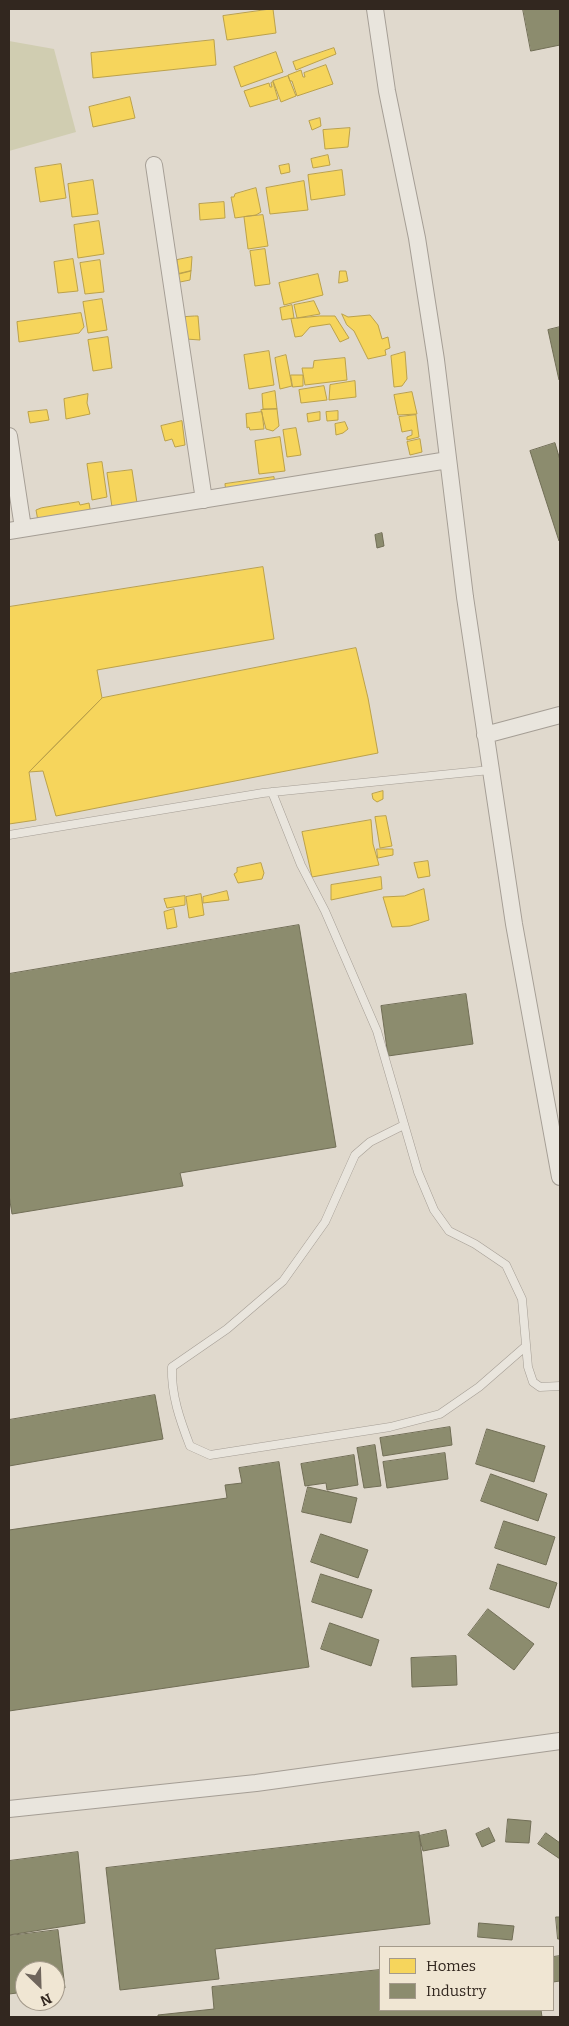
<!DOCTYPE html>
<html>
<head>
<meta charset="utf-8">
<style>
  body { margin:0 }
  #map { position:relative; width:569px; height:2026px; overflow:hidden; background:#e0d9cd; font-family:Bitter,serif }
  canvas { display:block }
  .frame { position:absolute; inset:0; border:10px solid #32271f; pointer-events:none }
  .legend { position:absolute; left:379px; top:1946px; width:175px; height:65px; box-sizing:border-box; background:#f0e6d3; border:1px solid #a49a8b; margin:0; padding:6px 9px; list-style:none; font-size:15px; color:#32271f }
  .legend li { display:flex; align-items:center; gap:10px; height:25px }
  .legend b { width:25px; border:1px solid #a49a8b }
  .north { position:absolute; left:15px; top:1961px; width:50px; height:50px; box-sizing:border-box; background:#f0e6d3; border:1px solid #a49a8b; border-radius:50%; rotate:156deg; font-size:14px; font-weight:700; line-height:20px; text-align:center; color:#32271f }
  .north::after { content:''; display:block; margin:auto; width:18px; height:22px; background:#6f655c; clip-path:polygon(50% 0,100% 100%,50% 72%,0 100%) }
</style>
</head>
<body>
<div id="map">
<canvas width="569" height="2026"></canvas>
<div class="frame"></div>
<ul class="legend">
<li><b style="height:14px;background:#f6d55c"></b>Homes</li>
<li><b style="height:14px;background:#8c8c6e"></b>Industry</li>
</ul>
<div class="north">N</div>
</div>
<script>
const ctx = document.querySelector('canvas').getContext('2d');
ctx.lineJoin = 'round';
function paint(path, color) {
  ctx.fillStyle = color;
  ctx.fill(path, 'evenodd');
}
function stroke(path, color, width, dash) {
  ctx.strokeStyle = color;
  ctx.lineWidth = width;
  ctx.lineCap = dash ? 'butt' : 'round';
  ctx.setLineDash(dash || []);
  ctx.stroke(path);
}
const green = new Path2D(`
  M9,41L54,49L76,132L9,151Z`);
const homes = new Path2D(`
  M273,9L276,33L227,40L223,16Z
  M214,40L216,65L93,78L91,53Z
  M334,48L336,54L296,70L293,62Z
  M276,52L283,72L241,87L234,67Z
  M326,65L333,84L297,96L292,81H290L288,75L301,70L303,77H305L304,73Z
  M288,76L296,96L281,102L273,81Z
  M273,82L278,99L250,107L244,91L269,83L270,87H272L271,83Z
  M130,97L135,118L93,127L89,107Z
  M320,118L321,126L312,130L309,121Z
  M350,128L348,147L325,149L323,130Z
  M328,155L330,165L313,168L311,159Z
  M61,164L66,198L40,202L35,168Z
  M289,164L290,172L281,174L279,166Z
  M342,170L345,195L311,200L308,175Z
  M93,180L98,214L72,217L68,184Z
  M304,181L308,210L270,214L266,188Z
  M256,188L261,212L256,215L235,218L231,197H234L235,194Z
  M224,202L225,218L200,220L199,204Z
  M263,215L268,246L248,249L244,217Z
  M99,221L104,254L78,258L74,225Z
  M265,249L270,284L255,286L250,251Z
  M192,257L191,271L179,274L177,260Z
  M73,259L78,291L58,293L54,262Z
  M100,260L104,292L85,294L80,263Z
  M191,271L190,280L175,283L178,274Z
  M340,271H346L348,281L339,283Z
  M318,274L323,295L284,305L279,283Z
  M102,299L107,330L88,333L83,302Z
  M314,301L320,314L297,318L294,305Z
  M292,305L294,318L282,320L280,308Z
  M81,313L84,327L79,333L19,342L17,322Z
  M342,314L348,317L370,315L378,325L382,339L388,337L390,348L385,350L386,355L368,359L354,331L347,325Z
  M195,316H198L200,340L186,339L185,317Z
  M320,316H335L349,338L340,342L330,324L310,327L302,336L295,337L291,319Z
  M108,337L112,368L93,371L88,340Z
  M269,351L274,385L249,389L244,355Z
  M405,352L407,379L402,386L394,387L391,356Z
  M286,355L292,386L280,389L275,358Z
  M345,358L347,380L305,385L302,368H313L314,361Z
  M291,375H303V386L293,387Z
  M355,381L356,397L329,400L330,385Z
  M324,386L327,400L301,403L299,390Z
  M275,391L277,409H263L262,394Z
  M412,392L417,414L398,415L394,395Z
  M88,394L87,403L90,414L66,419L64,399Z
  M277,409L279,426L273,431L266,429L261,410Z
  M47,410L49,420L30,423L28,412Z
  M338,411V420L327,421L326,412Z
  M262,412L264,429L250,430L249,427L247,428L246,414Z
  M320,412V420L308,422L307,414Z
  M416,415L419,437L407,440V437L412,435V430L402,432L399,417Z
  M182,421L185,445L175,447L172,439L165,441L161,426Z
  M345,422L348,429L343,433L336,435L335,424Z
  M296,428L301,455L287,457L283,430Z
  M280,437L285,471L259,474L255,441Z
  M420,439L422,452L410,455L407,442Z
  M102,462L107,497L92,500L87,464Z
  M132,470L137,503L112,507L107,473Z
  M274,477L275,487L226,493L225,484Z
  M79,502L80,505L89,503L91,514L38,521L36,510L41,508Z
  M263,567L274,639L97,670L102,698L29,772L36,820L9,824V607Z
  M356,648L368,698L378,753L56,816L43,771L29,772L102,698Z
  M383,791V799L377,802L373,799L372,794Z
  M386,816L392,846L380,848L375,817Z
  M371,820L373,844L379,865L312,877L302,832Z
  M377,849H393V855L378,858Z
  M428,861L430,876L418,878L414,863Z
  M261,863L264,873L262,879L238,883L234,874L237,872V868Z
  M381,877L382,889L331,900V885Z
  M424,889L429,920L410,926L392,927L383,897L404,896Z
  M227,891L229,900L203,903V897Z
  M201,894L204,915L189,918L186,897Z
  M185,896V905L167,908L164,899Z
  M174,909L177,927L167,929L164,912Z`);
const industry = new Path2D(`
  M523,9H560V45L531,51Z
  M560,327V380H559L548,330Z
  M555,443L560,460V540L559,541L530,451Z
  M382,533L384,546L377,548L375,535Z
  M299,925L336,1147L180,1173L183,1186L12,1214L9,1195V974Z
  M466,994L473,1044L388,1056L381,1006Z
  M155,1395L163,1439L9,1466V1420Z
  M450,1427L452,1445L383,1456L380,1438Z
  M487,1429L545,1446L534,1482L476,1464Z
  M375,1445L381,1486L364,1488L357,1448Z
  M445,1453L448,1479L387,1488L383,1462Z
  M354,1455L358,1485L327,1490L326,1483L305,1486L301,1464Z
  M279,1462L309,1667L9,1711V1530L227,1498L225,1485L242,1483L239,1468Z
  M491,1474L547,1494L538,1521L481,1501Z
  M308,1487L357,1498L351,1523L302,1512Z
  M504,1521L555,1537L546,1565L495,1548Z
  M321,1534L368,1550L358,1578L311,1562Z
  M498,1564L557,1583L549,1608L490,1589Z
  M321,1574L372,1590L362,1618L312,1602Z
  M488,1609L534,1644L514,1670L468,1635Z
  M330,1623L379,1640L371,1666L321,1649Z
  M456,1656L457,1685L412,1687L411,1658Z
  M508,1819L531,1821L529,1843L506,1842Z
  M489,1828L495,1841L482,1847L476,1834Z
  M446,1830L449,1846L423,1851L419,1836Z
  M419,1832L430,1924L215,1949L219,1979L120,1990L106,1868Z
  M546,1833L560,1843V1859L538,1844Z
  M78,1852L85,1923L9,1935V1861Z
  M556,1917H560V1939H558Z
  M479,1923L514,1926L512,1940L478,1937Z
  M58,1930L65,1988L55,1989V1971H25V1992L9,1994V1936Z
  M560,1956V1981L553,1982V1957Z
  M380,1970V2010H541L542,2017H158V2015L214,2009L212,1987Z`);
const service = new Path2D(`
  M272,792L301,865L325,911L377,1031L418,1172L434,1210L449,1231L475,1244L506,1265L522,1299L528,1367L533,1382L540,1387L560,1386
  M9,835L263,793L490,770
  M404,1125L370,1142L355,1155L325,1222L283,1281L227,1329L172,1367C171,1395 180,1420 190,1446L210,1455L390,1427L440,1414L479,1387L526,1346`);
const minor = new Path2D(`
  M375,9L387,91L417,238L436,360L465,597L514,924L560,1177
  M154,165L204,500
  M9,436L23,528
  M9,531L448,460
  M485,735L560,715
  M9,1809L256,1783L560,1741`);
paint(green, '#d0cdb1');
paint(homes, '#f6d55c');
stroke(homes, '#bba14a', 1);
paint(industry, '#8c8c6e');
stroke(industry, '#716e56', 1);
stroke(service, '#a59e95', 9);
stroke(minor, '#a59e95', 18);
stroke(service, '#e9e5dd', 8);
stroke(minor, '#e9e5dd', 16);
</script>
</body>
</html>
